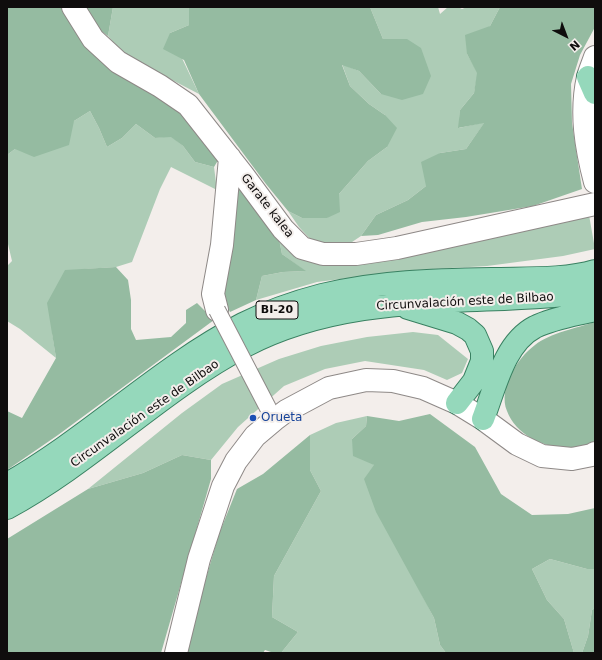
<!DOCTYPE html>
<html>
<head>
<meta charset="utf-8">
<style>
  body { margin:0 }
  #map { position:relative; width:602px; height:660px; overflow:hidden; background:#f3eeeb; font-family:"DejaVu Sans",sans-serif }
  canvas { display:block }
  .frame { position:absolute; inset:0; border:8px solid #0f0d0d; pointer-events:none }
  .north { position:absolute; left:546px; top:16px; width:40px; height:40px; -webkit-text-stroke:3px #f3eeeb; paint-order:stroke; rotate:138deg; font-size:11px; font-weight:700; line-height:16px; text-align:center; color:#0f0d0d }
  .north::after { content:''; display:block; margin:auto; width:14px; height:18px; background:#0f0d0d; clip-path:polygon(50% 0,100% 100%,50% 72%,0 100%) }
</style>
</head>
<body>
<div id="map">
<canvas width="602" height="660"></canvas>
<div class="frame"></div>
<div class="north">N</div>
</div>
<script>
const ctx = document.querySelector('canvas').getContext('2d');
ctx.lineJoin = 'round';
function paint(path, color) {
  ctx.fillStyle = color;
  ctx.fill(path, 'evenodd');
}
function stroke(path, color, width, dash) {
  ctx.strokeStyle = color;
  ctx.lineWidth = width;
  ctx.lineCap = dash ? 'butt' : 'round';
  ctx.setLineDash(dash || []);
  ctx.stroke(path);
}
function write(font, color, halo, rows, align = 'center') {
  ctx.font = font + ' "DejaVu Sans",sans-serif';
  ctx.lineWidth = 4;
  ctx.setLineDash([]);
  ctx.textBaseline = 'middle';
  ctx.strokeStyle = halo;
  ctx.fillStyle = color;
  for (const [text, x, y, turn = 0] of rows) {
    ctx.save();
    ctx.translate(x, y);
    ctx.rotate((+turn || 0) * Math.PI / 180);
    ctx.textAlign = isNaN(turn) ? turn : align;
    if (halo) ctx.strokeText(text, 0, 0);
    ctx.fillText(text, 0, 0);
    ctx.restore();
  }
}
const green = new Path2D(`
  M113,7H189V25L170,33L199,94L124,55L108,36Z
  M370,7H438L440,14L448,7H458L462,9L467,7H500L490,26L467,54L478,73L474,93L460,110L459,128L485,122L466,149L440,153L426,186L408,200L376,215L361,236L352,242L329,245L312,241L299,227L288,211L302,218H327L339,194L368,161L387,147L385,115L369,104L350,86L342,64L359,71L381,94L407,39H383Z
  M90,111L99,128L107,147L122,138L136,124L155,138L171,136L183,146L195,162L214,167L217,190L171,167L160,189L132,262L116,267L85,269L52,332L56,358L20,329L7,321V266L12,261L8,244L7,243V155L15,149L74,121Z
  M589,215L595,249L563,256L487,266L414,270L317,282L256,300L262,276L283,272L305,271L282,254L278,234L297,253Z
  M413,332L438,335L468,359L462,373L447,380L424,370L365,361L325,369L284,386L238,427L211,460L182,455L143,473L88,489L182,413L222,384L279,359L321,346L367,337Z
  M367,416L366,426L352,439L374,465L408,568L434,618L440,645L446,653H281L298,632L272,617L274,576L321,491L310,470V435L336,423Z
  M550,559L587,569H595V608L592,610L588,636L582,653H574L564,619L547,600L532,569Z`);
const forest = new Path2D(`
  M7,7H63L178,105L220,157L214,167L195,162L183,146L171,137L155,138L136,124L122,138L107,147L99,128L90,111L74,121L69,145L34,157L15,149L7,155Z
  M80,7H113L108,36L93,25Z
  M189,7H370L383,39H407L421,48L431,76L423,94L402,100L381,94L359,71L342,65L350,86L369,104L385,115L397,128L387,147L368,161L339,194L340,212L327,218H302L288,211L266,184L199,94L184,60L163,49L170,33L189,25Z
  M500,7H595V27L580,55L571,84L572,123L582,189L533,206L466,217L422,222L378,235L361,236L376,215L408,200L426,186L421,162L440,153L466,149L484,123L458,128L460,110L474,93L477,73L467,54L465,35L490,26Z
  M235,173L278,234L282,254L306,271L283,272L262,276L256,300L230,312L221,294Z
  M116,267L128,280L131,300V329L136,340L171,337L186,323V310L197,303L214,320L58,435L7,470V411L22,418L56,358L47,303L65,270Z
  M595,322V441C566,457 519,443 507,411C498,389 517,358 535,345C550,333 577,328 595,322Z
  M430,414L475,447L501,494L532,515L568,514L595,508V569H587L550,559L532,569L547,600L564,619L574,653H446L440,645L434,618L376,512L364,479L374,465L353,456L352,439L366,426L367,416L399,421Z
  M310,435V470L321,491L274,576L272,617L298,632L281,653H274L265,650L263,653H184L219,534L237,489L263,474Z
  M182,455L211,460V479L161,653H7V539L88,489L143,473Z
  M595,608V653H582L588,636L592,610Z`);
const minor = new Path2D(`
  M73,7L93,39L118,62L160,86L188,105L243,175L283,229L302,248L323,254H356L397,248L595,204
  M217,310L213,294L222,245L230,158`);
const tertiary = new Path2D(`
  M595,57C593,63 590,70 588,77C580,113 586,148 595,182
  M176,653L199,559L223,486L236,461L255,436L274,420L286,411L329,388L366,380L393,381L423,388L457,403L483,419L517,444L542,456L572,459L592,455L595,453`);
const primary = new Path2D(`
  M588,77L595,93
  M408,308L457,323L468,329L475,335L482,351V361L474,381L457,403
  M483,419C495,388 504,343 535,327C554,318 575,315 595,310
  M7,484C90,437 158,368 243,324C267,312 295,302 322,295C379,281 434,280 492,279C523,278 566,280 595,271
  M7,508C92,462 160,391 245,346C354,289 478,307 595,292`);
const pedestrianBridge = new Path2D(`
  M217,310L268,408`);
const markers = [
  [253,418,4,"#1a4fb4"]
];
const shields = [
  [277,310,42]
];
const shieldNames = [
  ["BI-20",277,310]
];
const streetNames = [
  ["Garate kalea",267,206,52],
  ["Circunvalación este de Bilbao",465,302,-3],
  ["Circunvalación este de Bilbao",145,414,-35]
];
const transitNames = [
  ["Orueta",261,418]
];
paint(green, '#adccb6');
paint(forest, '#95bba1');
stroke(minor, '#8e8987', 24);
stroke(tertiary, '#8e8987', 24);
stroke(primary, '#398061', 24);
stroke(minor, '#fff', 22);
stroke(tertiary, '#fff', 22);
stroke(primary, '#95d8bb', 22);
stroke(pedestrianBridge, '#8e8987', 18, []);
stroke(pedestrianBridge, '#fff', 16);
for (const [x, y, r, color] of markers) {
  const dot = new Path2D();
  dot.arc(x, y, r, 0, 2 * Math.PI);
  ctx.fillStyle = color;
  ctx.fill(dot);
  stroke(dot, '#f3eeeb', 1.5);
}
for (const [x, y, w] of shields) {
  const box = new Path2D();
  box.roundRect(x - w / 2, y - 9, w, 18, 3);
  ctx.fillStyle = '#f3eeeb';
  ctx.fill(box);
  stroke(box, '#0f0d0d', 1);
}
write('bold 11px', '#0f0d0d', null, shieldNames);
write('12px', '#0f0d0d', '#f3eeeb', streetNames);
write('12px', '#164399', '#f3eeeb', transitNames, 'left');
</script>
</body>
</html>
